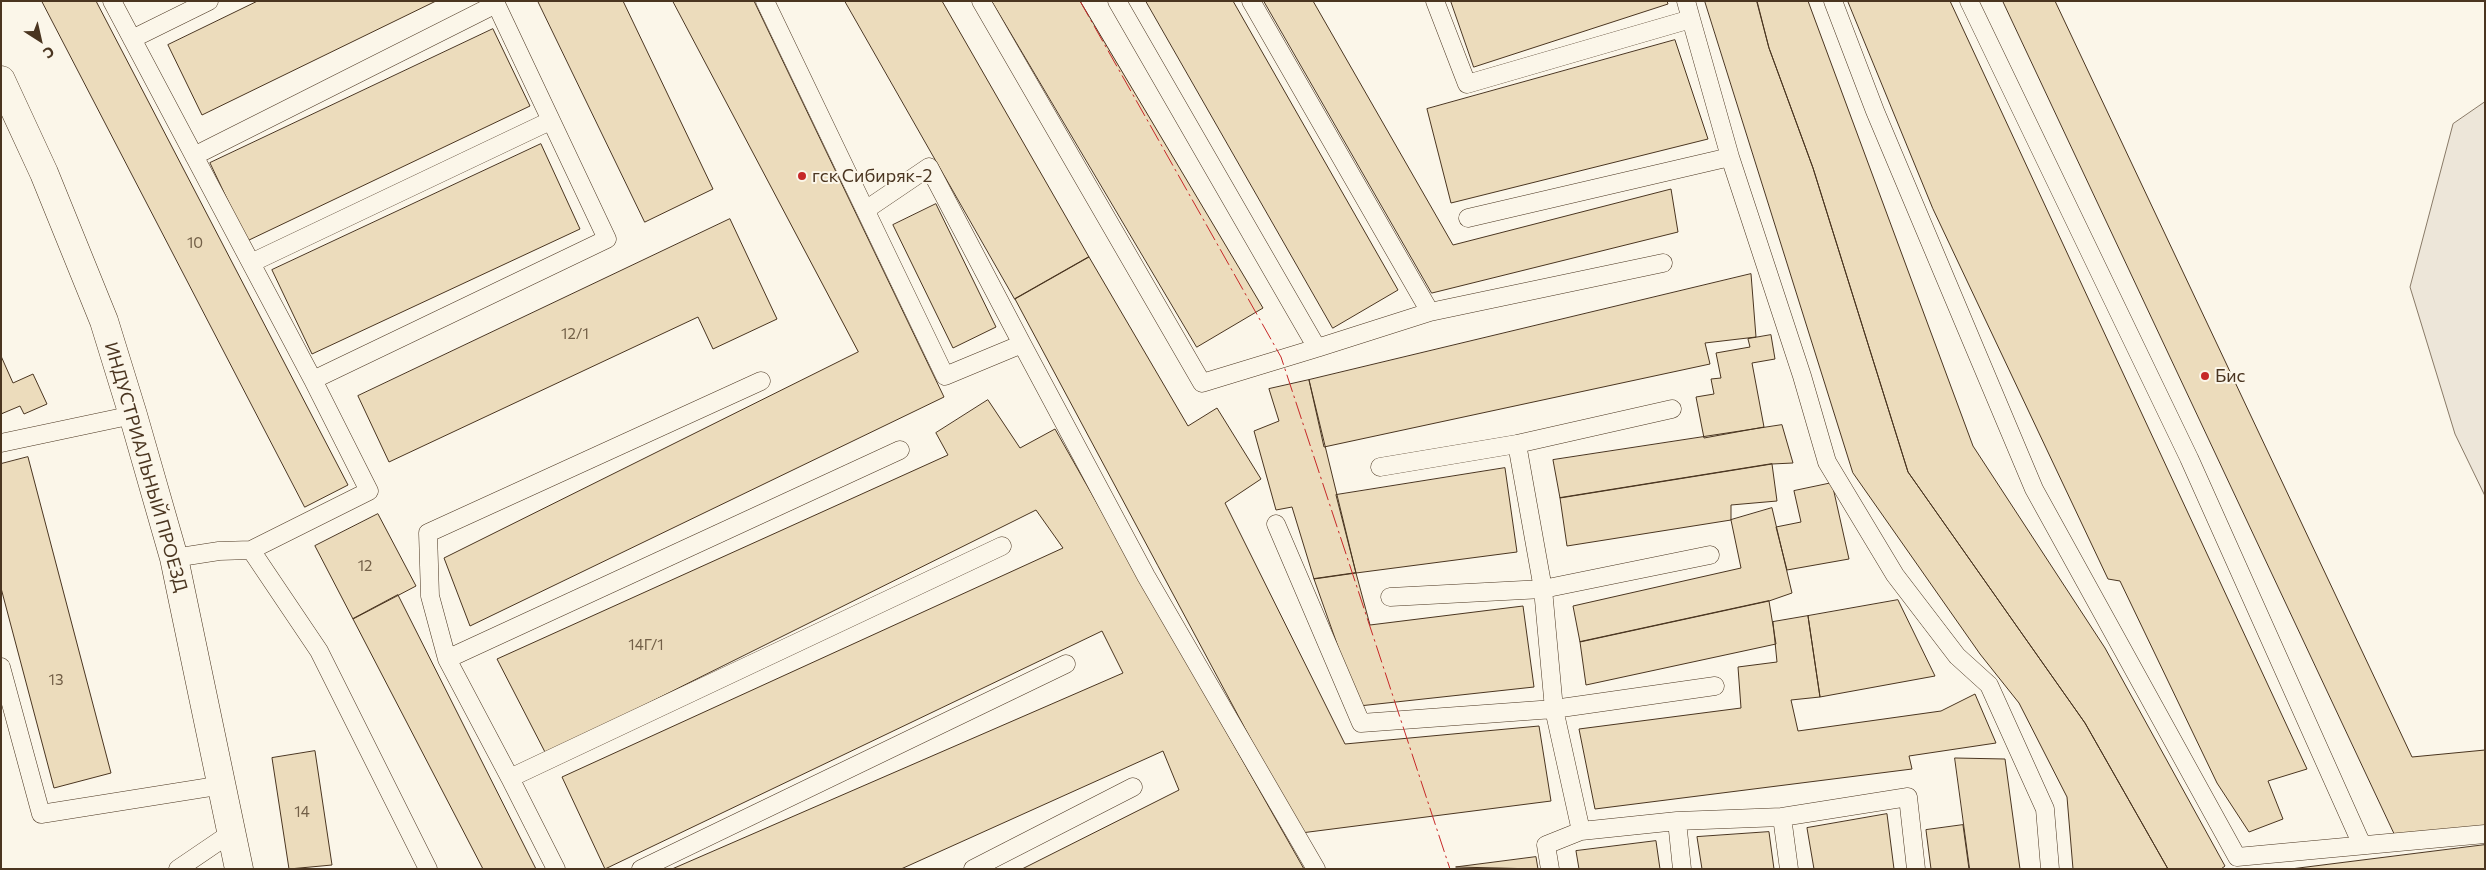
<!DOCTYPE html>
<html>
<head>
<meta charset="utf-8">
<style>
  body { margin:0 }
  #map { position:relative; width:2486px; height:870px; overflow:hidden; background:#fbf6e9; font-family:Commissioner,sans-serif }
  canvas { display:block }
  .frame { position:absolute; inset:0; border:2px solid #4a3520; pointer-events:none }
  .north { position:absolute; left:15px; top:15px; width:50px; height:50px; -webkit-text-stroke:4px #fbf6e9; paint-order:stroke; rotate:145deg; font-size:14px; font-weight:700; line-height:20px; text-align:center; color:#4a3520 }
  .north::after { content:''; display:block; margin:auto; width:18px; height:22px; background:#4a3520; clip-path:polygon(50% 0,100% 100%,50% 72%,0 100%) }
</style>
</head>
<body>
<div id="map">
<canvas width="2486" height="870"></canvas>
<div class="frame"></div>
<div class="north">С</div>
</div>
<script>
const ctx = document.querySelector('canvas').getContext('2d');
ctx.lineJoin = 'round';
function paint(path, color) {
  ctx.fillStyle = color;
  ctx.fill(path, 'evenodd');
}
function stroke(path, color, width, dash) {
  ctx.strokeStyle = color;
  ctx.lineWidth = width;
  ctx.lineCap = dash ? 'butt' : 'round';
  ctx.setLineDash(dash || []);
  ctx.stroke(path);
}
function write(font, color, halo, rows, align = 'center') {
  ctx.font = font + ' Commissioner,sans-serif';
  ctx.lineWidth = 4;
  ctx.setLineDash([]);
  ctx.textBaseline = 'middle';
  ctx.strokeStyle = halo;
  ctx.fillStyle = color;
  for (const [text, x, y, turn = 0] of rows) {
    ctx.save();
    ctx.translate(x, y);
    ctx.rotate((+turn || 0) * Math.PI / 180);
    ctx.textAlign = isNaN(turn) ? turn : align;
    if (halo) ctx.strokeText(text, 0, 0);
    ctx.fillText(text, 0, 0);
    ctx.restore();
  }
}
const green = new Path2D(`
  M2485,102V496L2455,434L2410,287L2453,124Z`);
const building = new Path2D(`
  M42,1H96L348,485L305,507Z
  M258,1H436L202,115L168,45Z
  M538,1H623L713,189L645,222Z
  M673,1H754L944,397L470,626L444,558L858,352Z
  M845,1H942L1089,257L1015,299Z
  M992,1H1080L1263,308L1197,347Z
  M1146,1H1233L1398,290L1333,328Z
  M1264,1H1313L1453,245L1671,189L1678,232L1432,293Z
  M1451,1H1667L1668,4L1474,67Z
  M1705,1H1757L1769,48L1813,168L1908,472L2085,723L2168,869H2073L2067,797L2019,703L1980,654L1853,473Z
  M1757,1H1808L1973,446L2105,648L2225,866L2221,869H2168L2085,723L1908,472L1813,168L1769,48Z
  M1848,1H1950L2307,769L2268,781L2283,819L2249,832L2217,783L2120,581L2108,579L1933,209Z
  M2003,1H2055L2412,757L2485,750V828L2396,837Z
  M493,29L530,106L247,241L210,163Z
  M1675,40L1708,139L1451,203L1427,109Z
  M541,144L580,229L312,354L272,270Z
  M936,204L996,327L953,348L893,225Z
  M730,219L777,319L713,349L698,317L389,462L358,396Z
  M1089,257L1188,426L1217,408L1261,479L1225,503L1345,744L1539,726L1551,801L1301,833L1015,299Z
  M1751,274L1756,337L1705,343L1710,364L1324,447L1309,380Z
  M1771,335L1775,359L1752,363L1764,427L1704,438L1696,397L1714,394L1711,379L1721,378L1716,353L1750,347L1748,339Z
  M1,356L13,383L33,374L47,404L24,414L20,406L1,414Z
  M1309,380L1356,573L1314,579L1292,507L1276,510L1254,431L1279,421L1269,389Z
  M988,400L1020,448L1055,429L1304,869H1022L1179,790L1163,751L901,869H672L1123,673L1102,631L605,869L562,777L1063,548L1036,510L546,754L497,659L948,455L936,433Z
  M1782,425L1793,463L1772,464L1560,498L1553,460Z
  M28,457L111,773L54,788L1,588V464Z
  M1772,464L1777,501L1731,505V520L1567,546L1560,498Z
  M1505,468L1517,552L1356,573L1336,495Z
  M1832,483L1849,559L1787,570L1776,527L1801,522L1794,491Z
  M1772,508L1792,593L1769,601L1580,642L1573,606L1741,568L1731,520Z
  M378,514L416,586L353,619L315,546Z
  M1356,573L1370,625L1523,606L1534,687L1359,706L1314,579Z
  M398,595L536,869H483L353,619Z
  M1898,600L1935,676L1820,697L1808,616Z
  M1769,601L1776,644L1586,685L1580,642Z
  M1808,616L1820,697L1791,700L1798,731L1941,711L1975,694L1996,743L1909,756L1912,769L1595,809L1579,729L1741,708L1738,667L1777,662L1773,622Z
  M315,751L332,865L289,869L272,758Z
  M1955,758L2005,759L2020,869H1970Z
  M1887,814L1894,869H1814L1807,828Z
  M1963,825L1969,869H1931L1926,830Z
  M1769,832L1774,869H1702L1697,837Z
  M1656,841L1660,869H1579L1576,851Z
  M2485,845V869H2291Z
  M1536,857L1538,869L1456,867Z`);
const service = new Path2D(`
  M112,1L313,380L369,491L251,550
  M765,1L945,376L1022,344L1146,576L1316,869
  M981,1L1202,383L1317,348
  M1117,1L1317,348L1430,312
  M1251,1L1430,312L1663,263
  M1435,1L1467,84L1691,19L1686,1
  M1833,1L1875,111L2034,489L2237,857L2485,834
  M1969,1L2189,458L2362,845
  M132,39L209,1
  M194,156L496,4L607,239L313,380
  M1730,157L1802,376L1827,462L1895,575L1957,656L1989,685L2045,809L2050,869
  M867,209L929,167L1022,344
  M1468,218L1730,157L1691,19
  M251,263L550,121
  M1,443L133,415
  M1380,467L1517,444
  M1276,524L1361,723L1554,709L1543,589L1710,555
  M174,558L219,551L251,550L319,651L428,869
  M1390,597L1543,589L1517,444L1672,409
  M447,659L430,596L428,533L761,381
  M1,667L41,814L223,785
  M510,778L447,659L900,450
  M1782,817L1908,797L1916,869
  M1677,821L1782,817L1789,869
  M1581,831L1677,821L1682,869
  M178,869L231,833
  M556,869L510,778L1002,546
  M641,869L1066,664
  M973,869L1133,787
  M1550,869L1546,845L1581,831L1554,709L1715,686`);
const tertiary = new Path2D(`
  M1,80L44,173L104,321L133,415L174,558L239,869`);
const power = new Path2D(`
  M1080,1L1281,357L1450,869`);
const markers = [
  [802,176,5,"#c62828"],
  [2205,376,5,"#c62828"]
];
const numberNames = [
  ["10",195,243],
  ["12/1",575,334],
  ["12",365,566],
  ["14Г/1",646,645],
  ["13",56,680],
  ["14",302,812]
];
const poiNames = [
  ["гск Сибиряк-2",812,176],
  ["Бис",2215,376]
];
const streetNames = [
  ["ИНДУСТРИАЛЬНЫЙ ПРОЕЗД",146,467,74]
];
paint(green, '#ede6d9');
stroke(green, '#887966', 1);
paint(building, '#ecdcbc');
stroke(building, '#4a3520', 1);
stroke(service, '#4a3520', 19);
stroke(tertiary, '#4a3520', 29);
stroke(service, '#fbf6e9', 18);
stroke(tertiary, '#fbf6e9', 28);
stroke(power, '#c62828', 1, [18, 4, 2.5, 4]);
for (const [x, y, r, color] of markers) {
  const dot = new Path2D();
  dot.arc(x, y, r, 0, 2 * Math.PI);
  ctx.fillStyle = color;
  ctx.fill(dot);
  stroke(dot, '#fbf6e9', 2);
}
write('15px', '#725f47', null, numberNames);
write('18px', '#4a3520', '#fbf6e9', poiNames, 'left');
write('18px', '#4a3520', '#fbf6e9', streetNames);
</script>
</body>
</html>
